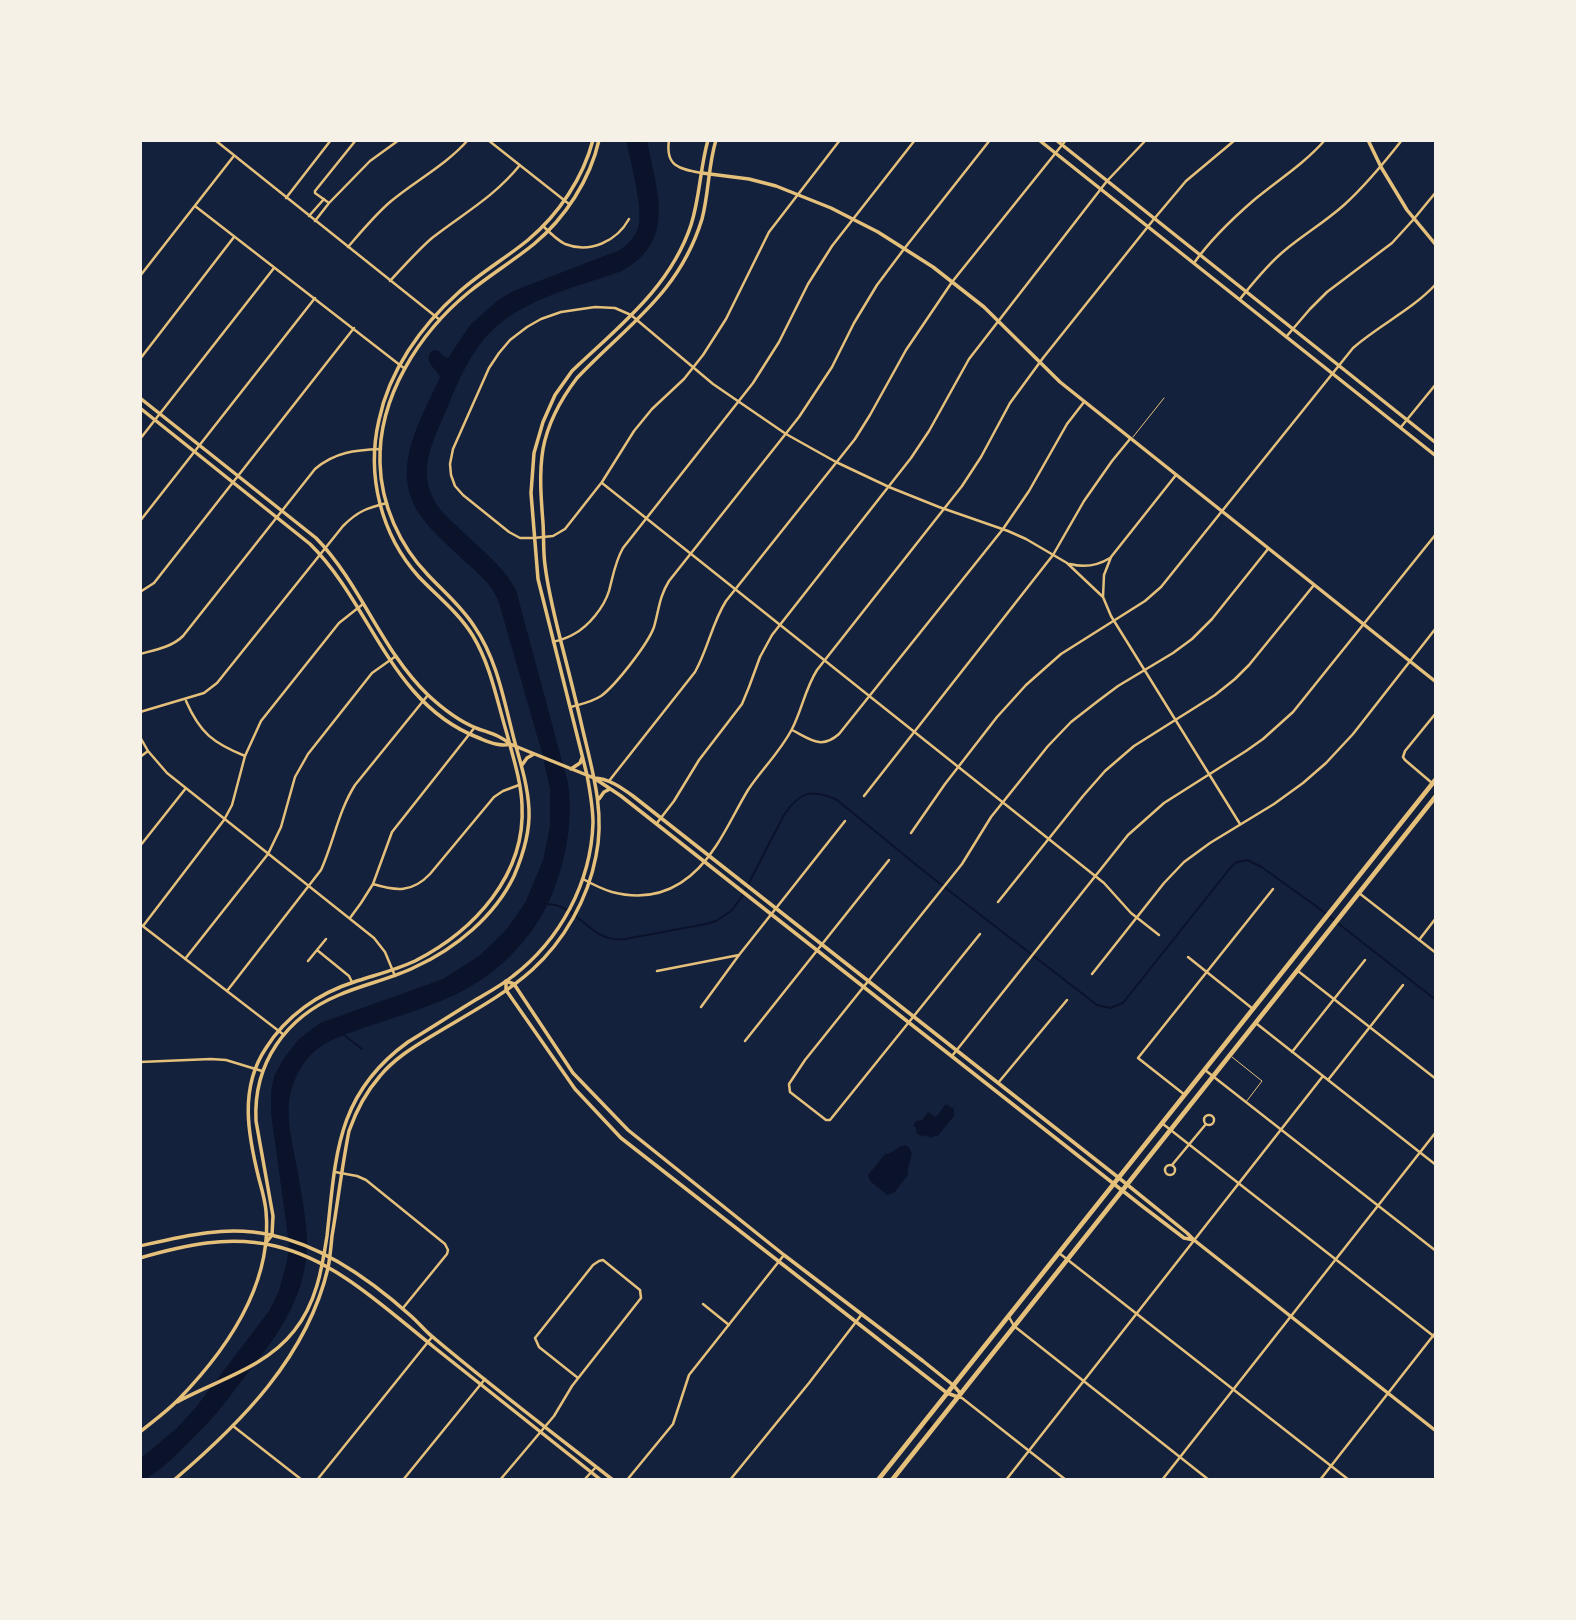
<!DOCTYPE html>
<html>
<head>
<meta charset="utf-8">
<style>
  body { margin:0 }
  #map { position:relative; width:1576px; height:1620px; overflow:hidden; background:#14213d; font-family:Cabin,sans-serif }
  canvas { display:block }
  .frame { position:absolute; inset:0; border:142px solid #f6f1e7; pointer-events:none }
</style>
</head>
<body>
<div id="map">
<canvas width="1576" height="1620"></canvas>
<div class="frame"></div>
</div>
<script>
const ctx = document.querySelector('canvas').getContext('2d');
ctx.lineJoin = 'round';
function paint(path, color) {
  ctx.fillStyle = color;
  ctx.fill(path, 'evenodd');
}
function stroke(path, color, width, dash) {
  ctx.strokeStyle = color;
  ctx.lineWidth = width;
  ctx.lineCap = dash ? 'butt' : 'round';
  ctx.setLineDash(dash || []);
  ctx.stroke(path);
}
const water = new Path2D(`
  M626,140H647C656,190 678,240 622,271C572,289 510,301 478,347C463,368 453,394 443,418C431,445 419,471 434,500C440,511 449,519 458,527C478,547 503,565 516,590L568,783C573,821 567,856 553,892C534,940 492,981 443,1000C417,1011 390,1019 363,1028C348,1034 333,1038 320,1047C307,1056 298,1070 293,1085C282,1114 295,1150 299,1179C302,1198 306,1217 307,1237C309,1292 280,1333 247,1374C232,1393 218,1414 200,1431C189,1442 154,1480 140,1480V1459L177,1428L196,1407L269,1311L279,1291L287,1261L289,1244L271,1114V1092L274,1076L284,1058L299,1039L320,1023L443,979L479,956L504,932L514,919L526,901L543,860L550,826V789L542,753L499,603C493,584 475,571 461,558C448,545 434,534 423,519C387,472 420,422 440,377C436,368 425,364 430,353L434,350L439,351L442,355L448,358L470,325L498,300L513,291L620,250C628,244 634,238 638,228C644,211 630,160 626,140Z
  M946,1104L954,1109V1116L937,1137L935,1135L932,1138L925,1135L923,1137L916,1133V1128L913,1125L916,1121L922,1120L928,1112L936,1117Z
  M905,1145C919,1152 906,1163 908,1175L894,1193L887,1195L870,1181L868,1175L885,1154C893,1154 897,1146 905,1145Z`);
const stream = new Path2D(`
  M545,904C579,903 589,944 625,939L706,924L716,921L731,911L741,898L784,815C799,792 812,788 837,800L925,872L1097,1005L1110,1008L1123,1003L1231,867L1237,862L1247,860L1260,866L1316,906L1436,1000
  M344,1035L362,1049`);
const river = new Path2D(`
  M928,1425L929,1426`);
const service = new Path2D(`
  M1133,437L1164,398
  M1232,1057L1262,1081L1246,1102`);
const minor = new Path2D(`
  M215,140L440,320
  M488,140L569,204
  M669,140C665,167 680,169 702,173
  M840,140L769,232L726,319L703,355L684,379L652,409L634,431L602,482L565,529L553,536L534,538H520L509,532L463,495L455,486L451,475L450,464L453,449L489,368L499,353L510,340L527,327L541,319L561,312L595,307L615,308L631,315L713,384L786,434L836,462L889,487L939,507L1008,531L1026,539L1067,563L1103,597L1111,616L1240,824
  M286,198L331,140
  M329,203L315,193V191L356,140
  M195,206L405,369
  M309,216L324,199
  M315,221L329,203L370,161L399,140
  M543,226C550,233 557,240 565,244C590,254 617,241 629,219
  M348,247C361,232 374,216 390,202C415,181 446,165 468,140
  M1194,263C1211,239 1232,219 1254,200C1278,180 1304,164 1325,140
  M140,276L233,157
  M390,281C404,266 417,251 432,238C464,213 493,198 520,165
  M1240,299C1253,283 1267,265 1284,251C1303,235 1325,222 1344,205C1366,185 1384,163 1402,140
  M1286,337L1310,309L1327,292L1392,243L1413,220L1436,192
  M140,359L234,237
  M1401,427L1436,384
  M140,439L274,268
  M602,483L1104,883L1131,913L1159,935
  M140,521L315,298
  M1070,564C1085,568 1097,566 1110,558
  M140,592L154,583L354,328
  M1103,597L1104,575L1111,557L1176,475
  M553,642C560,640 568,638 574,634C589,626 604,607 609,591C613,576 615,562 623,548L753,383L779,342L808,284L832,246L915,140
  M140,654C155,650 172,647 183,636L315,469C335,452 355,450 381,449
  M186,701C200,733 213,743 245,756
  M571,707C581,704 592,702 601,696C615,686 648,644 654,627C659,610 659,597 669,581L799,417L832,367L854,323L877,285L904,249L990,140
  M140,712L204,693L217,683L343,526C358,511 367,508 387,503
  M792,730C810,739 821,750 839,734L1003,529L1029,491L1067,424L1084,402
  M140,737L148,751L167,773L374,938L385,952L395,976
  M140,757L148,751
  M609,781L695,672C708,649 712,623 726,601L855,439L870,415L906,350L952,282L1066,140
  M1432,783L1405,760L1403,757L1405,751L1436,713
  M864,796L1053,555L1084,501L1112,461L1130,439
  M657,823L674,801L699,760L742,704L749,687L760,657L772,635L911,458L929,431L969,359L1107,181L1146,140
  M911,833L945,784L997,717L1026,685L1061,654L1145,601L1161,587L1353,348C1379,325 1412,310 1436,284
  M140,846L186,788
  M583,879C592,884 602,889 612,892C658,904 692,883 716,846C728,828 737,808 748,790C762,769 780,752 792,729C802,710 805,689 817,670L962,486L981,457L1010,403L1043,358L1154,219L1186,181L1235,140
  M373,884C396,891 412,893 430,874L494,797L503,791L519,785
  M1359,893L1436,953
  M998,902L1083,796L1105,771L1134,746L1215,695L1235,679L1249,665L1314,585
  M350,918L361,903L373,884L392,832L475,727
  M140,924L284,1035
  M143,926L224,820L232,805L245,756L261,721L339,623L363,604
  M980,934L830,1120H826L790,1092L789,1084L805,1060L962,864L991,817L1048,746L1071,722L1098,701L1118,686L1173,653L1192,639L1212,619L1268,549
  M1419,940L1436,918
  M317,950L349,976L352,982
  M1188,957L1253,1009
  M185,959L268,854L281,827L295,777L308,754L372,673L396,656
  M308,961L326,939
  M657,971L739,955
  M1298,971L1436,1079
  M1092,974L1164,883L1184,862L1210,843L1274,804L1303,783L1326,763L1353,734L1436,628
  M227,991L321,870C334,841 338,812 355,785L428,695
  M701,1007L739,955L845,821
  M1257,1024L1436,1165
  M745,1041L889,860
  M1292,1052L1365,960
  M952,1056L1128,835L1164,803L1246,751L1263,739L1293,712L1436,534
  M140,1062L211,1059L226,1060L262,1071
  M1205,1070L1436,1251
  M1328,1080L1403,985
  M998,1083L1067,1000
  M1185,1095L1138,1058L1273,889
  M1204 1120a5 5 0 1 1 10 0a5 5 0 1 1-10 0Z
  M1163,1124L1436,1338
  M1165 1170a5 5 0 1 1 10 0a5 5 0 1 1-10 0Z
  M1172,1165L1206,1124
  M335,1172L357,1176L366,1180L445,1244L448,1250L447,1254L403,1308
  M1059,1253L1349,1480
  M703,1304L729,1325
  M1009,1317L1014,1326L1209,1480
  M958,1397L962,1398L1066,1480
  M233,1426L302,1480
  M317,1480L432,1337
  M403,1480L485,1379
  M500,1480L554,1416L572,1386L641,1298L640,1290L603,1260L599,1261L593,1265L535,1338L539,1347L578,1378
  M584,1480L596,1467
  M627,1480L673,1424L689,1375L784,1255
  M730,1480L809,1383L862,1314
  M1006,1480L1323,1076
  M1162,1480L1436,1132
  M1320,1480L1436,1332`);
const tertiary = new Path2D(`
  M1368,140L1381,167L1407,210L1436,245
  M702,173L749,179L776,186L831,208L878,232L933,267L984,307L1060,382L1436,682
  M506,981V990L575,1089L621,1138L947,1393L958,1397
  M506,981L514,984L573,1073L628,1130L784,1255L923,1361L953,1385L961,1394`);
const secondary = new Path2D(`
  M1039,140L1436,456
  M1056,140L1436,443
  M140,398L316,538C361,584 381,650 428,695C442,708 459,721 476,728C489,733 500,735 510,744L594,778L621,796L1142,1206L1184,1238L1194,1240
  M140,408L310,544C372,605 390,704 479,738C489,742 499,747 510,744
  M522,765L527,758L534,754
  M571,769L580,763L582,758
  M594,778C608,778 622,788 633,796L1119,1178L1187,1233L1194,1240L1436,1431
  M599,799L604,792L610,789
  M265,1244L272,1235L273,1216L256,1121C253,1063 286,1017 339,995C364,984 391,979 415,967C455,949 495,916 514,876C523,855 530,832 529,810C528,787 521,764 515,743C504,702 498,661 474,626C461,606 444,592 428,575C400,546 381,505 380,463C378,397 419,333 469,292C490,275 513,261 534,244C565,218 590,180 599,140
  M140,1246C183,1236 226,1225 271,1235C324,1246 372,1281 411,1316C419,1323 426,1332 434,1338C492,1387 553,1433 613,1480
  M140,1258C184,1245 229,1235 275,1246C336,1260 387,1310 435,1348C490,1392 545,1436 601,1480
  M177,1402C217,1380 265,1368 294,1331C316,1304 322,1269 327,1236C336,1155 336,1094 408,1042C431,1028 454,1013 477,999C489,992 502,985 513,976C560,940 591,883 593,823C593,807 590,791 587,775L538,579L531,493L534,453L543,422L555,395L572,371C618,327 670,288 691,225C700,197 700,168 708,140
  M140,1432C152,1422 166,1412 177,1401C226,1351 273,1284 266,1211C265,1200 262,1190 259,1179C248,1135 239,1088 266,1048C286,1016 319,993 354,982C375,975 396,970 415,961C474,931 526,875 522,805C521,781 513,757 507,734C497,701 491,666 473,636C459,613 438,597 419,577C381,535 366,475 379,420C389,371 421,326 458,293C480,273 506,258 528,240C559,214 583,178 593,140
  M174,1480C241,1423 307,1357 328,1268C330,1258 331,1247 332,1236C338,1201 342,1166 349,1131C356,1111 366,1092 380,1076C394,1059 412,1048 430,1037C464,1016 502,997 532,970C564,941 588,899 596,856C605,813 593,773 583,731C576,700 568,669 560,638C554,614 548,590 545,565C543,551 544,537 543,523C541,498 539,473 543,449C548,422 561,399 577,378C627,325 679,294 702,219C709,193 708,166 716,140`);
const primary = new Path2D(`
  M878,1480L1436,779
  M892,1480L1436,796`);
paint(water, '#0b132b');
stroke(stream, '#0b132b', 2);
stroke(river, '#0b132b', 8);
stroke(service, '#e5c07b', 1);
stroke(minor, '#e5c07b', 2.5);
stroke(tertiary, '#e5c07b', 3.5);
stroke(secondary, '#e5c07b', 3.5);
stroke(primary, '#e5c07b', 4.5);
</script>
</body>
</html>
